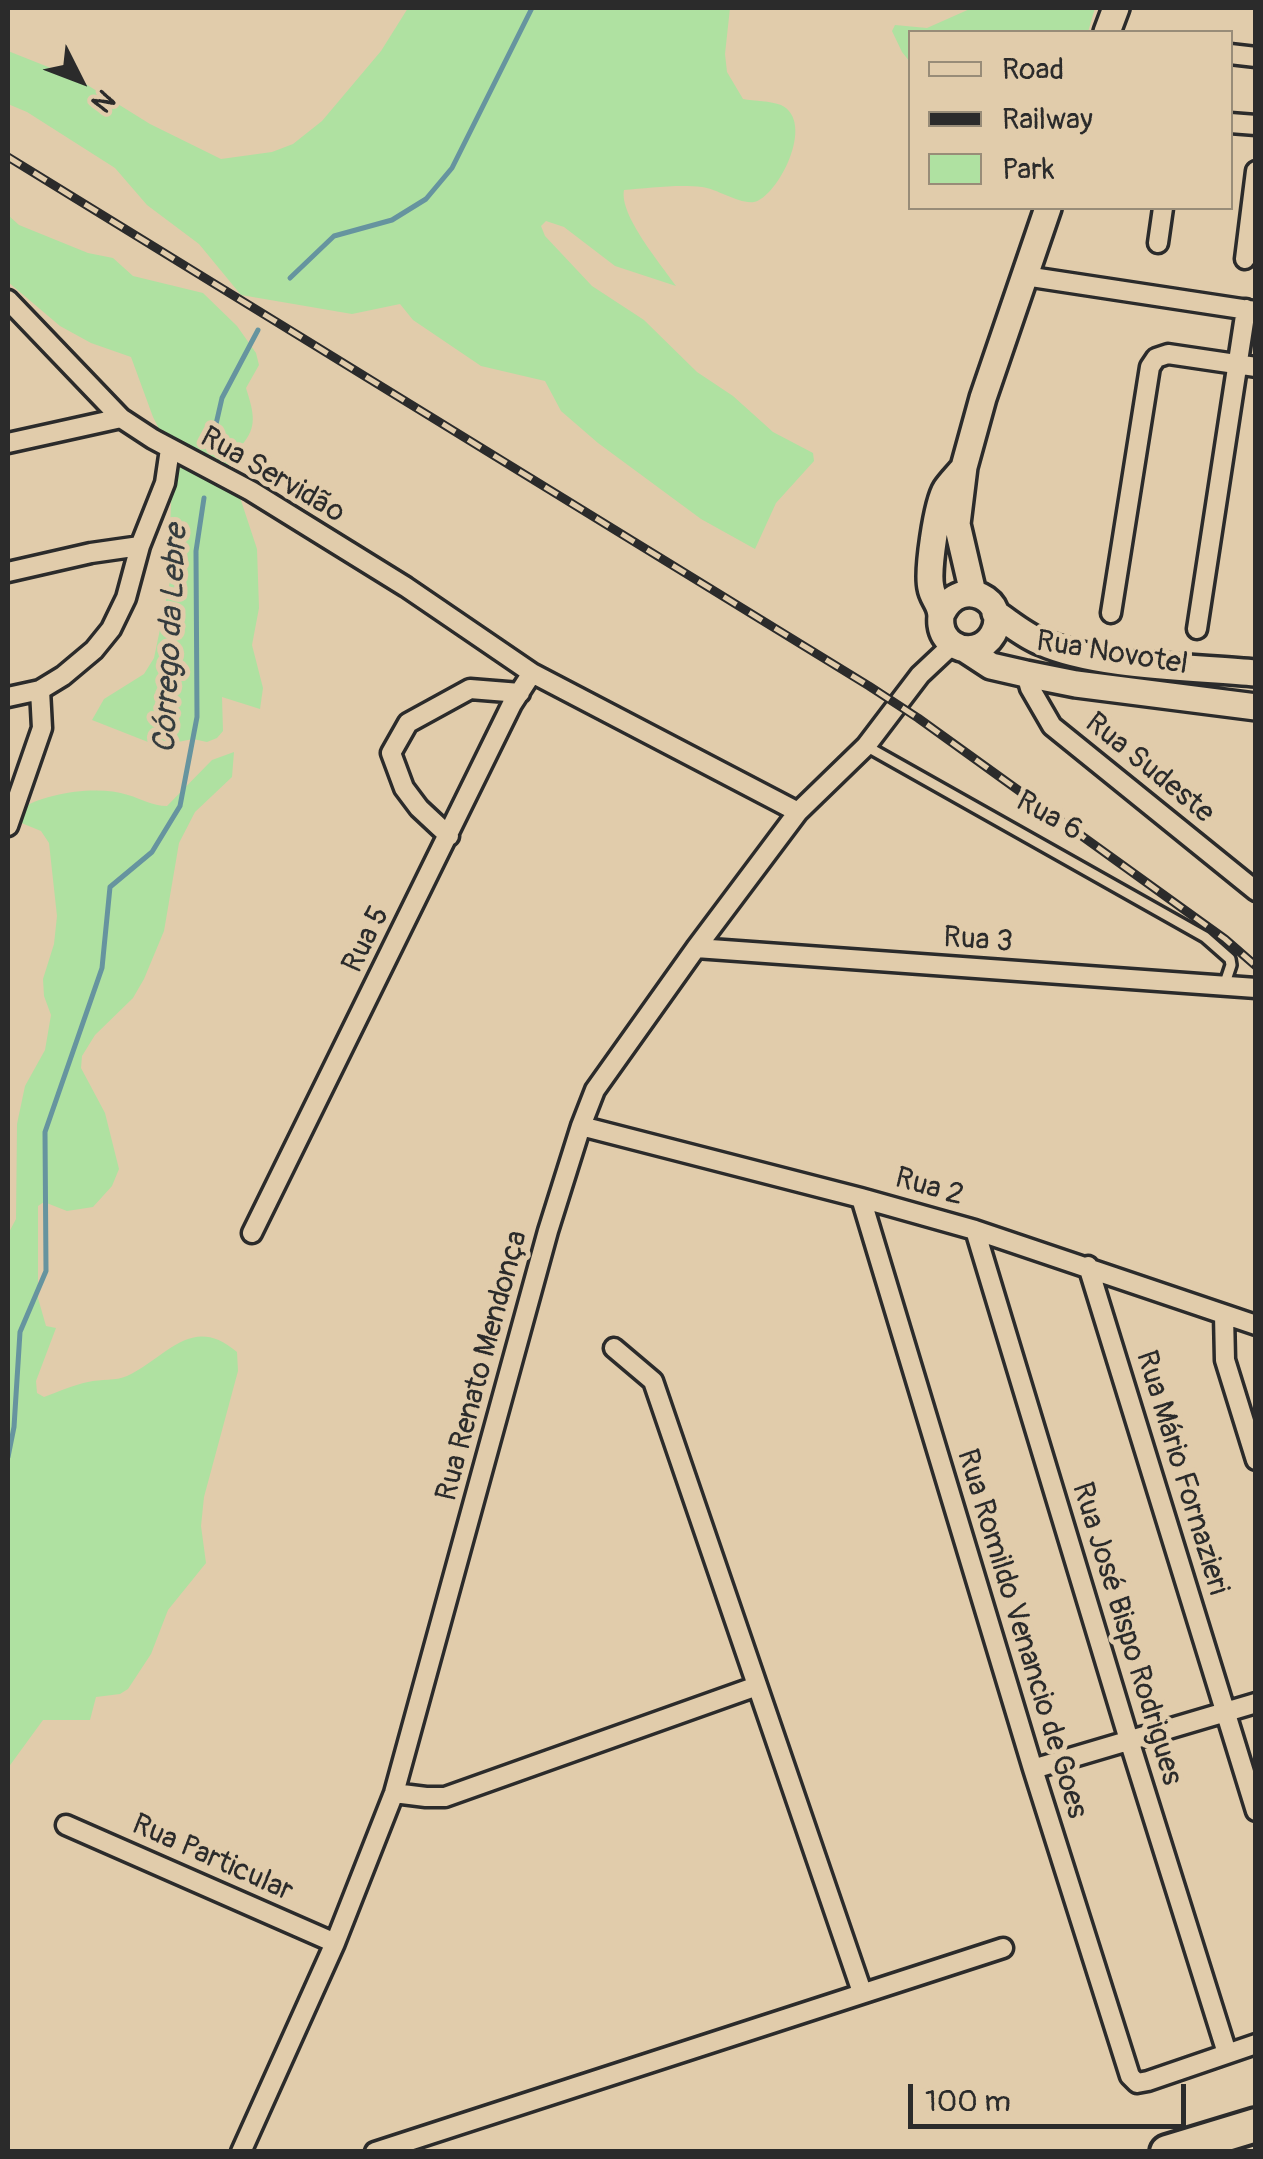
<!DOCTYPE html>
<html>
<head>
<meta charset="utf-8">
<style>
  body { margin:0 }
  #map { position:relative; width:1263px; height:2159px; overflow:hidden; background:#e1ccab; font-family:Pangolin,sans-serif }
  canvas { display:block }
  .frame { position:absolute; inset:0; border:10px solid #2b2b2b; pointer-events:none }
  .legend { position:absolute; left:908px; top:30px; width:325px; height:180px; box-sizing:border-box; background:#e1ccab; border:2px solid #988c78; margin:0; padding:12px 18px; list-style:none; font-size:30px; color:#2b2b2b }
  .legend li { display:flex; align-items:center; gap:20px; height:50px }
  .legend b { width:50px; border:2px solid #988c78 }
  .north { position:absolute; left:30px; top:30px; width:100px; height:100px; -webkit-text-stroke:8px #e1ccab; paint-order:stroke; rotate:132deg; font-size:28px; font-weight:700; line-height:40px; text-align:center; color:#2b2b2b }
  .north::after { content:''; display:block; margin:auto; width:35px; height:45px; background:#2b2b2b; clip-path:polygon(50% 0,100% 100%,50% 72%,0 100%) }
  .scale { position:absolute; left:908px; top:2084px; width:278px; height:45px; box-sizing:border-box; border:5px solid #2b2b2b; border-top:0; padding-left:12px; font-size:30px; line-height:35px; white-space:nowrap; color:#2b2b2b; -webkit-text-stroke:8px #e1ccab; paint-order:stroke }
</style>
</head>
<body>
<div id="map">
<canvas width="1263" height="2159"></canvas>
<div class="frame"></div>
<ul class="legend">
<li><b style="height:12px;background:#e1ccab"></b>Road</li>
<li><b style="height:12px;background:#2b2b2b"></b>Railway</li>
<li><b style="height:28px;background:#afe1a1"></b>Park</li>
</ul>
<div class="north">N</div>
<div class="scale">100 m</div>
</div>
<script>
const ctx = document.querySelector('canvas').getContext('2d');
ctx.lineJoin = 'round';
function paint(path, color) {
  ctx.fillStyle = color;
  ctx.fill(path, 'evenodd');
}
function stroke(path, color, width, dash) {
  ctx.strokeStyle = color;
  ctx.lineWidth = width;
  ctx.lineCap = dash ? 'butt' : 'round';
  ctx.setLineDash(dash || []);
  ctx.stroke(path);
}
function write(font, color, halo, rows, align = 'center') {
  ctx.font = font + ' Pangolin,sans-serif';
  ctx.lineWidth = 10;
  ctx.setLineDash([]);
  ctx.textBaseline = 'middle';
  ctx.strokeStyle = halo;
  ctx.fillStyle = color;
  for (const [text, x, y, turn = 0] of rows) {
    ctx.save();
    ctx.translate(x, y);
    ctx.rotate((+turn || 0) * Math.PI / 180);
    ctx.textAlign = isNaN(turn) ? turn : align;
    if (halo) ctx.strokeText(text, 0, 0);
    ctx.fillText(text, 0, 0);
    ctx.restore();
  }
}
const green = new Path2D(`
  M408,8H730L725,54L727,72L743,99C754,101 771,101 781,105C817,122 777,198 754,202C738,204 718,189 702,187C679,184 647,188 624,190C619,215 661,264 676,286L615,266L564,227L546,221L541,226L545,236L592,286L644,320L697,372L733,396L773,432L813,453L814,461L776,503L755,549L701,519L598,443L561,411L545,381L481,366L413,320L400,304L352,314L241,295L199,244L147,205L115,168L27,112L8,104V51L76,78L150,124L221,159L272,152L293,144L322,121L381,51Z
  M972,8H1095L1088,32H910V62L902,52L892,31L895,25L927,28Z
  M8,215L19,225L88,253L113,258L133,276L203,293L237,326L256,353L259,365L246,388C251,405 258,422 247,438C240,449 233,454 230,467L257,549L259,608L252,645L263,688L260,709L222,697L223,731L217,738L207,742L193,739L168,744L148,742L92,720L104,699L144,674L154,658L174,562L170,528L173,456L153,417L131,357L91,343L60,326L8,282Z
  M234,752L232,777L195,812L179,843L164,931L144,979L133,998L95,1035L82,1056L81,1068L105,1113L119,1169L112,1186L93,1207L67,1211L44,1202L38,1206V1298L46,1326L56,1328L36,1381L37,1393L44,1397C58,1392 73,1385 88,1382C101,1379 116,1381 127,1376C167,1357 192,1313 237,1352L238,1371L204,1497L201,1526L206,1563L168,1610L151,1654L128,1689L120,1694L96,1697L90,1720H43L8,1768V1234L16,1219L17,1124L25,1086L45,1050L51,1015L44,996L43,979L54,944L57,916L49,843L41,831L19,822L18,810C46,793 97,785 128,795C142,799 152,806 167,806L212,760Z`);
const stream = new Path2D(`
  M290,278L334,236L392,220L426,199L452,168L532,8
  M211,446L222,398L258,330
  M8,1457L14,1427L20,1332L46,1271L45,1132L102,968L110,887L152,852L180,806L197,717L196,551L204,498`);
const lane = new Path2D(`
  M866,746L1205,937L1230,959L1231,965L1224,986`);
const street = new Path2D(`
  M1230,54L1256,57
  M1230,123L1256,125
  M1158,243L1163,208
  M1245,259L1256,171
  M1025,276L1255,311
  M8,300L121,418L153,439L251,491L406,587L532,673L798,812
  M8,443L121,418
  M8,572L91,553L140,546
  M1111,613L1150,367L1156,358L1168,354L1256,367
  M1197,629L1246,309
  M1026,674L1030,688L1052,726L1256,891
  M8,697L40,690L63,676L94,650L111,629L126,598L140,546L165,483L170,449
  M8,826L42,728L40,690
  M449,836L419,808L404,788L391,753L408,723L470,689L520,693
  M696,948L1256,988
  M581,1126L861,1198L975,1230L1256,1325
  M861,1198L1033,1769L1130,2076L1137,2083L1148,2081L1256,2044
  M975,1230L1129,1740L1227,2053
  M252,1233L512,704L532,673
  M1088,1266L1256,1811
  M1224,1315L1225,1360L1256,1460
  M614,1348L653,1381L862,1992
  M1033,1769L1256,1703
  M394,1793L426,1797H445L757,1686
  M66,1825L335,1943
  M241,2152L335,1943L394,1793L548,1231L581,1126L595,1090L696,948L798,812L866,746L920,675L953,644
  M375,2152L1003,1948`);
const secondary = new Path2D(`
  M1107,32L1116,8
  M973,593L957,524L964,467L983,398L1048,208
  M942,613C961,574 1011,601 993,634C989,641 983,646 975,648C959,652 943,641 941,625C940,617 942,617 940,610C938,602 932,596 931,588C927,572 937,503 946,489C950,483 956,477 961,471
  M995,613C1010,623 1025,636 1041,642C1097,667 1193,667 1256,673
  M965,649L991,666L1026,674L1076,684L1256,707`);
const highway = new Path2D(`
  M1167,2152L1256,2125`);
const rail = new Path2D(`
  M8,157L869,686L918,718L1225,939L1256,966`);
const streetNames = [
  ["Rua Servidão",272,476,30],
  ["Rua Novotel",1112,654,9],
  ["Rua Sudeste",1149,769,39],
  ["Rua 6",1049,817,29],
  ["Rua 5",367,940,-64],
  ["Rua 3",978,941,4],
  ["Rua 2",929,1188,16],
  ["Rua Renato Mendonça",483,1366,-75],
  ["Rua Mário Fornazieri",1181,1473,73],
  ["Rua Romildo Venancio de Goes",1021,1634,73],
  ["Rua José Bispo Rodrigues",1126,1634,73],
  ["Rua Particular",212,1859,24]
];
const waterNames = [
  ["Córrego da Lebre",172,639,-87]
];
paint(green, '#afe1a1');
stroke(stream, '#66949f', 5);
stroke(lane, '#2b2b2b', 16);
stroke(street, '#2b2b2b', 25);
stroke(secondary, '#2b2b2b', 32);
stroke(highway, '#2b2b2b', 40);
stroke(lane, '#e1ccab', 9);
stroke(street, '#e1ccab', 18);
stroke(secondary, '#e1ccab', 25);
stroke(highway, '#e1ccab', 32);
stroke(rail, '#2b2b2b', 9);
stroke(rail, '#e1ccab', 5, [15]);
write('30px', '#2b2b2b', '#e1ccab', streetNames);
write('italic 32px', '#353c3e', '#e1ccab', waterNames);
</script>
</body>
</html>
